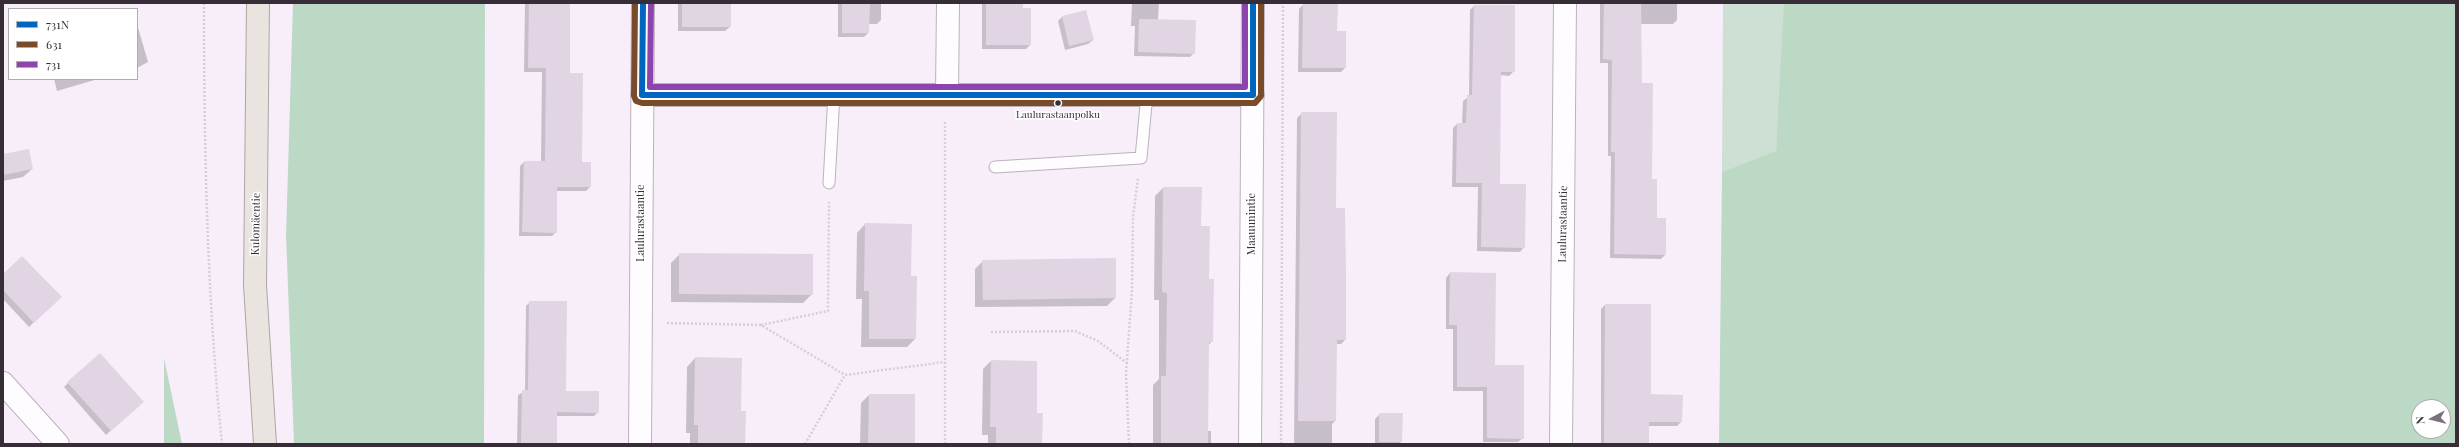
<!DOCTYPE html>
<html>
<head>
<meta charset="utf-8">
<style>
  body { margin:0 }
  #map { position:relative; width:2459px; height:447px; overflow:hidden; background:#f8eefa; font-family:"Playfair Display",serif }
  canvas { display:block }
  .frame { position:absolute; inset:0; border:4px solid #362d37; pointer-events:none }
  .legend { position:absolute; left:8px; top:8px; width:130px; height:72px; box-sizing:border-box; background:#fff; border:1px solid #afabaf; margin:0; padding:5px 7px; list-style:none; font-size:12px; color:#362d37 }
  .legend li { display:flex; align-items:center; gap:8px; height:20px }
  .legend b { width:20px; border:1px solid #afabaf }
  .north { position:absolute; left:2411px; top:399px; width:40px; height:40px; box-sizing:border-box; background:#fff; border:1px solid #afabaf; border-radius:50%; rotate:263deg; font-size:11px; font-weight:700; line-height:16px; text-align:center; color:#362d37 }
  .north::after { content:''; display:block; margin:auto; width:14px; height:18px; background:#7a717b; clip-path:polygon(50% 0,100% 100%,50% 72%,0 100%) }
</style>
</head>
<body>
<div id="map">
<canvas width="2459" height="447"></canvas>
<div class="frame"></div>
<ul class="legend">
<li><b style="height:5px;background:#0065bd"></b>731N</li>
<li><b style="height:5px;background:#7a4b2a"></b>631</li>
<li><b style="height:5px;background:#8e44ad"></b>731</li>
</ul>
<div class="north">N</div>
</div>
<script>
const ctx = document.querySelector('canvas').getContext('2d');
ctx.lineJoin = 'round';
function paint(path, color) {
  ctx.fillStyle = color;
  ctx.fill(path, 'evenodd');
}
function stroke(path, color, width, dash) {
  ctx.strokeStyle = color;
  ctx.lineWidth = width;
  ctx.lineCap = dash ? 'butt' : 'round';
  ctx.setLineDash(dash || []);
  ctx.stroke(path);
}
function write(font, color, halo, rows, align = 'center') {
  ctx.font = font + ' "Playfair Display",serif';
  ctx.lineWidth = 3;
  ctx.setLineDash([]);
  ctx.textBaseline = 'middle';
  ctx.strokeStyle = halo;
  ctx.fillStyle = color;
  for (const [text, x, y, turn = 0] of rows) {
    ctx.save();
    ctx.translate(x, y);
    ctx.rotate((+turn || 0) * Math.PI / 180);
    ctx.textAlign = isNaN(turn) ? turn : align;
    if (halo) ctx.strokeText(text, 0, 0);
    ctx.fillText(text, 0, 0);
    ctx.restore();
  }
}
const green = new Path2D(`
  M1723,3H1787L1776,152L1722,172Z`);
const forest = new Path2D(`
  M293,3H485L484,444H294L286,235Z
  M1784,3H2456V444H1719L1722,172L1776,151ZM2419,407H2443V431H2419Z
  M164,358L182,444H164Z`);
const shadow = new Path2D(`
  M525,3H569V74L581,163L590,187L586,191H556V232L552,236H519L520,166L524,162H541L542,72H524Z
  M678,3H730V27L725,31H678Z
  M838,3H881V20L877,24H868V33L864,37H838Z
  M982,3H1022L1030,45L1026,49H982Z
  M1132,3H1159L1158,20L1194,53L1190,57L1134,56L1135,26H1131Z
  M1600,3H1677V20L1673,24H1640L1641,84L1656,219L1665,255L1661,259L1610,258L1611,156H1608V63H1600Z
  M1303,5L1345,68L1341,72H1298L1299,9Z
  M1474,6L1514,71L1509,76L1500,75L1498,185L1524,247L1520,252L1477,251L1478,187H1452L1453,128L1457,124H1462L1463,101L1469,96L1470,10Z
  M1062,17L1093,40L1088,44L1065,50L1058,21Z
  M137,24L148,62L137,68Z
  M54,79H98L57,91Z
  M1302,113L1335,209L1345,340L1341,344H1336L1335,421L1332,424V444H1294L1297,118Z
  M3,155L32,169L23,177L3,181Z
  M1163,188L1200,227L1208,280L1212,341L1208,346L1207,431H1211V444H1153V385L1159,379V300H1154L1155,196Z
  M865,224L910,277L915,339L907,347H861L862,299H856L857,233Z
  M680,254L812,294L803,303L671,302V263Z
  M983,261L1115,298L1107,306L975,307V269Z
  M1450,273L1494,366L1523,438L1518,442H1483V391H1453V329H1446V278Z
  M3,276L60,297L29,327L3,299Z
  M530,302L565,392L598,412L594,416H556V444H517L518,395L525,391L526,306Z
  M1606,304L1650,395L1682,396L1681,422L1677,426H1648V444H1601V309Z
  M695,358L740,412L744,444H690V433H686L687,367Z
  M991,361L1036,414L1041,444H988V435H982L983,369Z
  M68,383L138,406L106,435L64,387Z
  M869,395L914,444H860L861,403Z
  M1380,414L1401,442L1399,444H1375V419Z`);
const building = new Path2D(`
  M529,3H570V73H583L582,162H591V187H557V233L522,232L524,161H545L546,68H528Z
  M682,3H731V27H682Z
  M842,3H870L869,33H842Z
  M986,3H1023V8H1031V45H986Z
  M1604,3H1641L1642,83H1653L1652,179H1657V218H1666V255L1614,254L1615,152H1611L1612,60L1603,59Z
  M1303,4H1338L1337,31H1346V68H1302Z
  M1474,5H1515V72H1501L1500,184H1497H1526L1525,248L1481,247L1482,183H1456L1457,123H1466L1467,95H1472Z
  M1086,10L1094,40L1069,46L1062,16Z
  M1139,19L1196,20L1195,54L1138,52Z
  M1301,112H1337L1336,208H1345L1346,272V340H1337L1336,421H1298Z
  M29,149L33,169L3,175V154Z
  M1163,187H1202L1201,226H1210L1209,279H1214L1213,342H1209L1208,444H1161V376H1166L1167,293L1162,292Z
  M865,223L912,224L911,276H917L916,339H869V291H864Z
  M679,253L813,254V295L679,294Z
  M22,256L62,297L34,323L3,290V274Z
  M1116,258V298L983,300L982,260Z
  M1450,272L1496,273L1495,365H1524V439L1487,438V387H1457V325H1449Z
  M529,301H567L566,391H599V413L557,412V444H521L522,390H528Z
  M1605,304H1651V394L1683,395L1682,422H1649V444H1604Z
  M100,353L144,402L111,431L67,382Z
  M695,357L742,358L741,411H746L745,444H698V425H694Z
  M991,360L1037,361V413H1043L1042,444H996V427H990Z
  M869,394H915V444H868Z
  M1379,413H1403L1402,442H1379Z`);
const path = new Path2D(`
  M204,3C204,150 207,298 222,444
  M667,323L761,325L845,375
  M761,325L828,311L829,202
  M991,332L1075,331L1098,341L1127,363
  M805,444L845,375L945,362
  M945,444V121
  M1129,444L1126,374L1132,291L1133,217L1138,178
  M1281,444L1283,3`);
const lane = new Path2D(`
  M995,167L1141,158L1147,94
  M829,183L834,94`);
const street = new Path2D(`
  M947,94L948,3
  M642,95H1253
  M3,383L58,444
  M640,444L643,3
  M1250,444L1253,3
  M1561,444L1565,3`);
const primary = new Path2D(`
  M258,3L255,285L265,444`);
const bus1 = new Path2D(`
  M643,3L642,95H1253V3`);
const bus2 = new Path2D(`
  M635,3L634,96L636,101L642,103H1255L1261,96V3`);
const bus3 = new Path2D(`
  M651,3L650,87H1245V3`);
const markers = [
  [1058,103,3.5,"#362d37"]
];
const busNames = [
  ["Laulurastaanpolku",1058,115]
];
const streetNames = [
  ["Laulurastaantie",641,223,-90],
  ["Kulomäentie",256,224,-89],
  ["Maauunintie",1252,224,-90],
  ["Laulurastaantie",1563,224,-89]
];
paint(green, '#cde0d3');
paint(forest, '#bcd9c5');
paint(shadow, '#0003');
paint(building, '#e1d5e3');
stroke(lane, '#bab2bc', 13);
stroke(street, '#bab2bc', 24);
stroke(primary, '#afa5a0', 24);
stroke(path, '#d3cfd4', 2.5, [2, 2]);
stroke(lane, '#fefcfe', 11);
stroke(street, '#fefcfe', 22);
stroke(primary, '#e9e4df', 22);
stroke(bus1, '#0065bd', 6);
stroke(bus2, '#7a4b2a', 6);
stroke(bus3, '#8e44ad', 6);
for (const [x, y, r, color] of markers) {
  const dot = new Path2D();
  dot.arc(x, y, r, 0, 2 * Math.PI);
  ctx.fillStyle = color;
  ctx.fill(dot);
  stroke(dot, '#fff', 1.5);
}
write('10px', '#362d37', '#fff', busNames);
write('11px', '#362d37', '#fff', streetNames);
</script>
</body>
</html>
